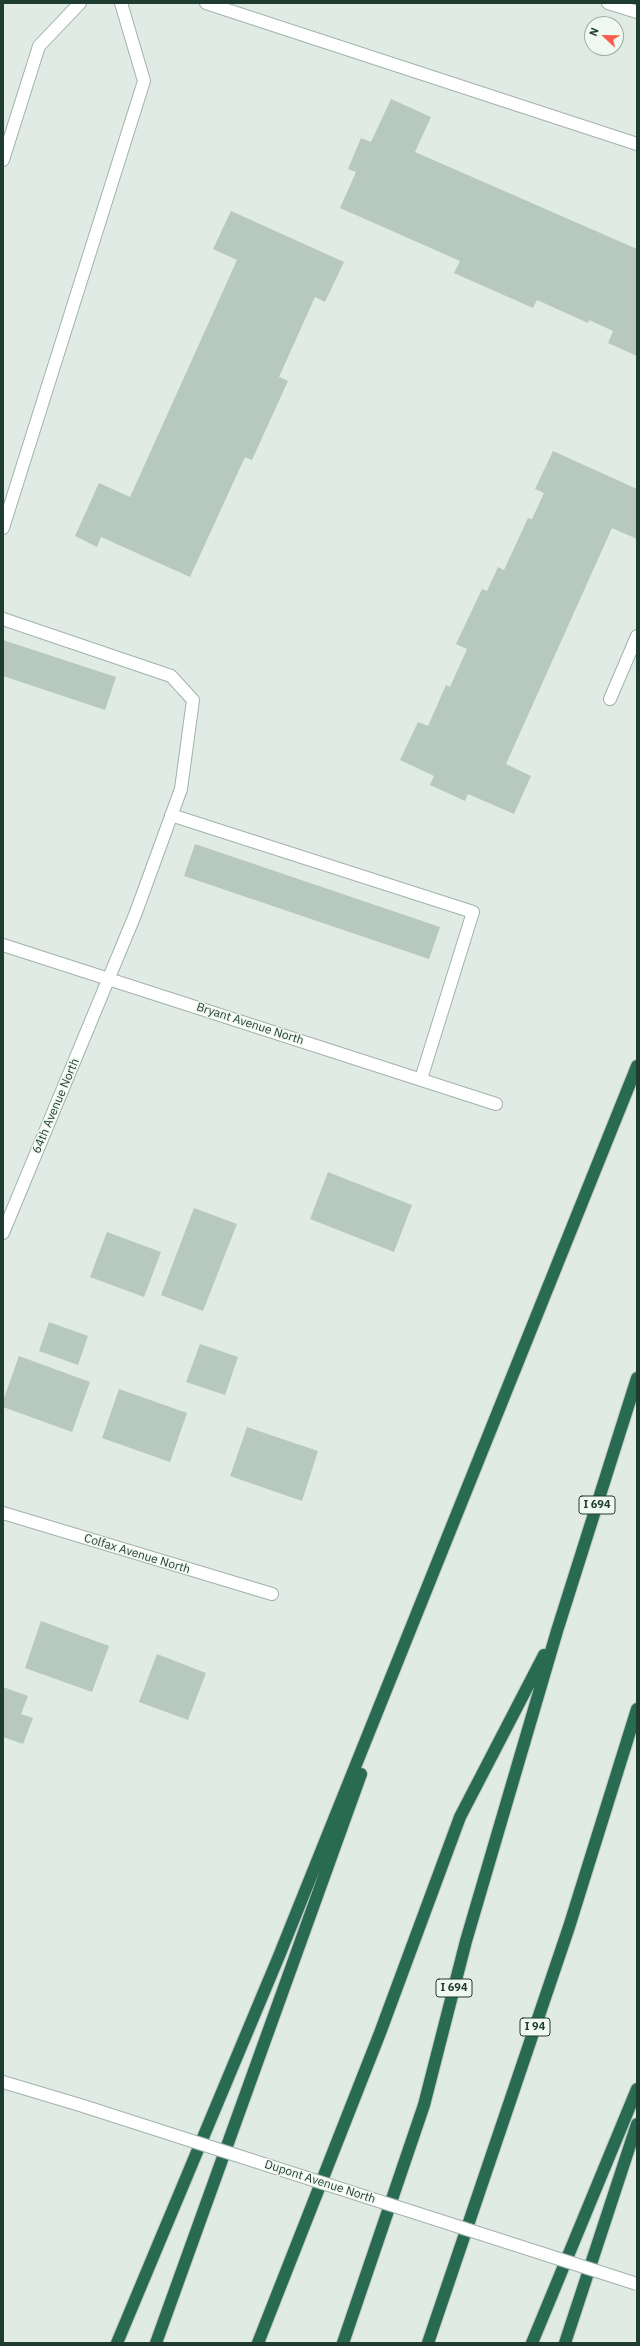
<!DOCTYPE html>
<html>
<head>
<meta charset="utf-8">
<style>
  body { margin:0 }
  #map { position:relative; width:640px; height:2346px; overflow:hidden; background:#dfebe4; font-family:"IBM Plex Sans",sans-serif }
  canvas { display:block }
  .frame { position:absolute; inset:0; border:4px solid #1f3c30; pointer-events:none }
  .north { position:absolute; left:584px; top:16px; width:40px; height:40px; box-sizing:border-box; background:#f0f8f2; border:1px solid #9cada4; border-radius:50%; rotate:292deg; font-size:11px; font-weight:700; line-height:16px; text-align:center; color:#1f3c30 }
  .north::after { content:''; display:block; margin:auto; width:14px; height:18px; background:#fb5d4e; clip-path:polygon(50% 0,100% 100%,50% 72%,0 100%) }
</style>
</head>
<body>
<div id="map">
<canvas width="640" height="2346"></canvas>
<div class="frame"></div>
<div class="north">N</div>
</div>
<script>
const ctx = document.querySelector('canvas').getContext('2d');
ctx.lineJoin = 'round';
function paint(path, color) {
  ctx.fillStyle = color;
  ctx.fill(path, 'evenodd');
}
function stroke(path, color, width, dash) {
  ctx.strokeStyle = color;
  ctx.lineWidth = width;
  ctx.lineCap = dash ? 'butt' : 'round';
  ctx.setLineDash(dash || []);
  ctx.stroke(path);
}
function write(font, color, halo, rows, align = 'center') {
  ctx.font = font + ' "IBM Plex Sans",sans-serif';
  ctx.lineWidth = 3;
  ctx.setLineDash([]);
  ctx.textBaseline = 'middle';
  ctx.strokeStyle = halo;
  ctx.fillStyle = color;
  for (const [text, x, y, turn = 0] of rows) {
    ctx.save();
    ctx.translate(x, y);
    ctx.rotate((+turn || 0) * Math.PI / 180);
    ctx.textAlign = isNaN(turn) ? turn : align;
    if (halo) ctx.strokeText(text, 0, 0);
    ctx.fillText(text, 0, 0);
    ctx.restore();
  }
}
const building = new Path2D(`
  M391,99L431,117L415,152L637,249V356L608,343L613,331L589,320L588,323L537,300L533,308L454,273L460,261L340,208L356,172L348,169L361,138L371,142Z
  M231,211L344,262L325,302L315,297L279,377L288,381L252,460L245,457L190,577L101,537L97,547L75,536L99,483L130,497L237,260L213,249Z
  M553,451L637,489V539L612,528L506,764L531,776L514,814L468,794L465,801L430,785L434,776L400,760L418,722L428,726L446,685L450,687L467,649L456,644L482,589L487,591L498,567L504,570L528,518L532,519L544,493L535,489Z
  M3,640L116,677L105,710L3,676Z
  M195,844L440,927L429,959L184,876Z
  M328,1172L412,1205L394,1252L310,1219Z
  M194,1208L237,1224L203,1311L161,1295Z
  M107,1232L161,1252L144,1297L90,1277Z
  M49,1322L88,1336L78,1365L39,1351Z
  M200,1344L238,1357L225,1395L186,1382Z
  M19,1356L90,1382L72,1432L3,1407V1401Z
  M119,1389L187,1413L170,1462L102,1438Z
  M247,1427L318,1451L302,1501L230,1476Z
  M41,1621L109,1646L92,1692L25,1668Z
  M157,1654L206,1673L188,1720L139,1702Z
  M3,1687L28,1696L21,1714L33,1718L23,1744L3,1737Z`);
const minor = new Path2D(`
  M206,3L637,144
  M608,3L637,12
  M3,160L39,46L80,3
  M3,528L144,81L121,3
  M3,619L171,676L193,700L181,789L135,915L3,1233
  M610,699L637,636
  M171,815L473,912L421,1079
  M3,945L496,1104
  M3,1513L272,1594
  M3,2082L80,2105`);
const highway = new Path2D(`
  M117,2343L279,1956L637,1066
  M156,2343L361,1774
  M258,2343L380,2033L460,1817L544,1655
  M343,2343L424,2105L466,1941L557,1631L637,1378
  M428,2343L569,1927L637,1709
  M532,2343L637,2089
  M565,2343L637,2124`);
const minorBridge = new Path2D(`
  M80,2105L637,2284`);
const shields = [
  [597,1505,36],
  [454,1988,36],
  [535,2027,30]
];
const shieldNames = [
  ["I 694",597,1505],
  ["I 694",454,1988],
  ["I 94",535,2027]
];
const streetNames = [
  ["Bryant Avenue North",250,1024,18],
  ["64th Avenue North",56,1106,-67],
  ["Colfax Avenue North",137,1554,17],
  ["Dupont Avenue North",320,2182,18]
];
paint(building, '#b7c9bf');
stroke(minor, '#a2b3aa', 14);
stroke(highway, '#c0c8c5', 14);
stroke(minor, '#fff', 12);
stroke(highway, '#296a53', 12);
stroke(minorBridge, '#a2b3aa', 14, []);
stroke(minorBridge, '#fff', 12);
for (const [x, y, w] of shields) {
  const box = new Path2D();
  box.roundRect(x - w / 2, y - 9, w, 18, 3);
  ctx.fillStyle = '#f0f8f2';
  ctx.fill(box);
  stroke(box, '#1f3c30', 1);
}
write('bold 11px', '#1f3c30', null, shieldNames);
write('12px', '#1f3c30', '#f0f8f2', streetNames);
</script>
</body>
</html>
